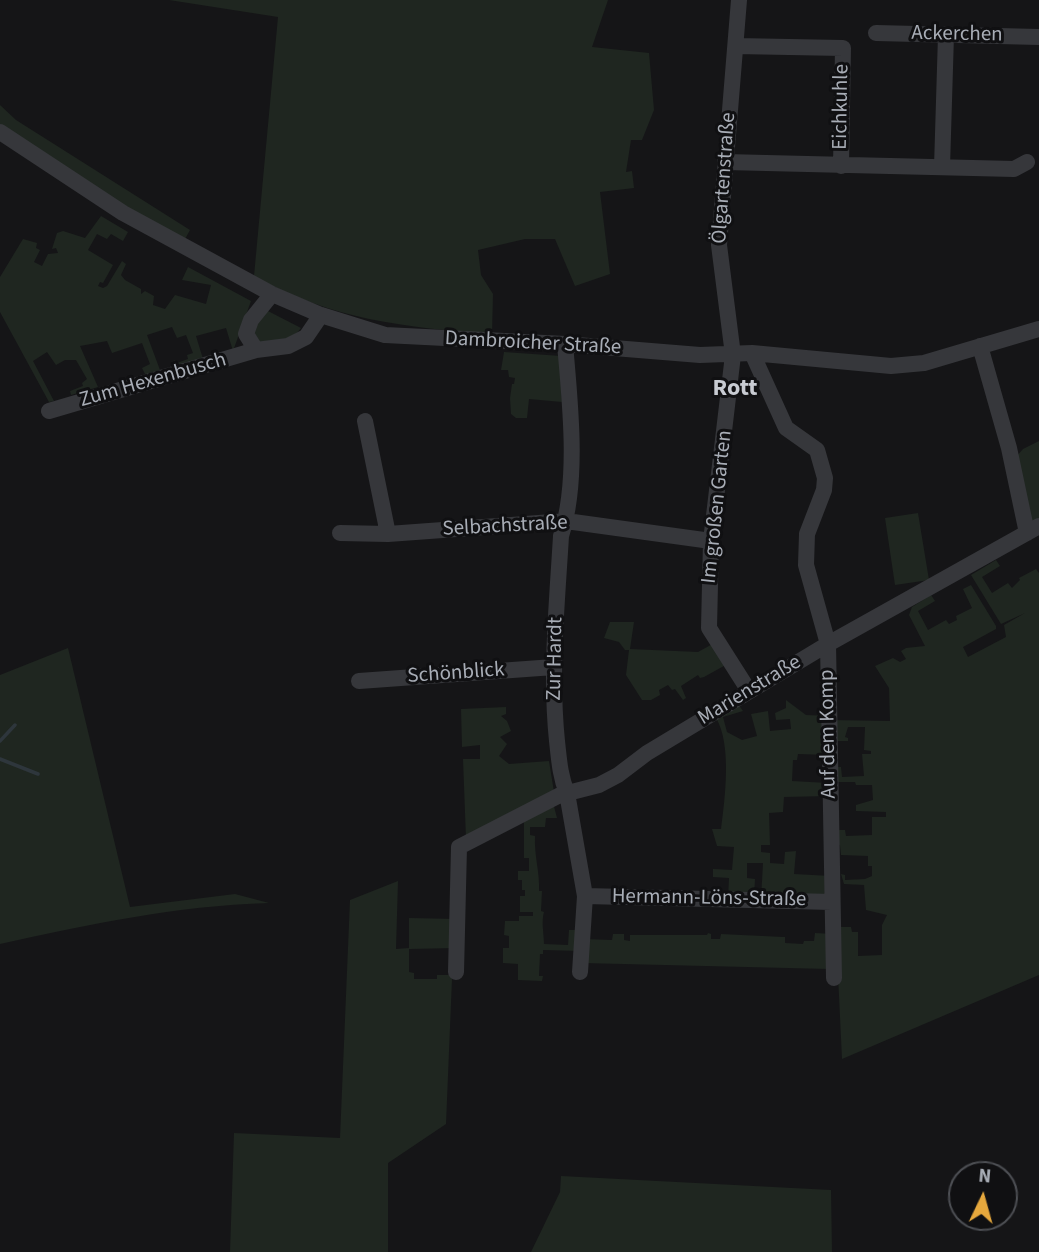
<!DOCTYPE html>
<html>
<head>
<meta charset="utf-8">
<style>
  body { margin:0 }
  #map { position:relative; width:1039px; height:1252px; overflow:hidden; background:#151517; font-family:"Source Sans 3",sans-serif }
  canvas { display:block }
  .north { position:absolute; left:948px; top:1161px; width:70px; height:70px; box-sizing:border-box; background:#101012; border:2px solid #4d4f54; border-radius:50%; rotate:5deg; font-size:19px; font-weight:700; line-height:28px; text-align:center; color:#a8adb6 }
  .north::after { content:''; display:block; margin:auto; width:24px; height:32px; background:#e6a83d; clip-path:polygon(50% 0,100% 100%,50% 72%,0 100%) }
</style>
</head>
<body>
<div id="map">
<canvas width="1039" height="1252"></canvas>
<div class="north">N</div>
</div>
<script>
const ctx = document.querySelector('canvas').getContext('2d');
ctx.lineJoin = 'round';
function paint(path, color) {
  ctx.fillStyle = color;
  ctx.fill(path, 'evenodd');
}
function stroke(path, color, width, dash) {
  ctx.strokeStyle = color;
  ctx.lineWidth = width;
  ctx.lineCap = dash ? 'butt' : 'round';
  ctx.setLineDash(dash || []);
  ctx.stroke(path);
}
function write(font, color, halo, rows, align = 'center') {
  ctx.font = font + ' "Source Sans 3",sans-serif';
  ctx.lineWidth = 6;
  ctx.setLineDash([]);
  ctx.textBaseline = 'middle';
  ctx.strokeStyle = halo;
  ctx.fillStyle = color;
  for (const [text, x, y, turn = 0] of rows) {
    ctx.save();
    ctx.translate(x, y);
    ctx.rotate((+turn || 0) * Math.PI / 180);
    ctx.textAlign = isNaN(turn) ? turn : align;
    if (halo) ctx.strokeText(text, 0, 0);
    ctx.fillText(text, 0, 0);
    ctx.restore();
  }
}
const green = new Path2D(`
  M169,0H608L592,47L649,53L654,110L642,140H631L626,172L632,171L634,188L600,192L610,274L575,286L555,239H525L478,250L481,275L493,294L492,334C408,328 328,319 254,276L278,17Z
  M0,105L16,120L190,230L184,241L106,198L0,124Z
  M101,216L128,232L123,241L111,234L107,239L97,234L88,250L113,265L103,283L100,282L98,286L103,288L107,286L122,261L126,264L121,275L125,280L141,289V294L145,291L154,296L153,305L165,309L175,295L206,304L211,285L182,280L188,267L251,301L233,351L226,328L196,336L203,359L174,366L171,362L175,360L177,363L188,359L187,355L193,353L186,335L177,338L172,327L147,335L160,370L146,376L142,368L150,364L142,343L112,353L107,341L80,346L98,387L71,395L70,391L83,386L82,383L87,379L76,360H65L56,365L47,352L33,361L54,401L49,402L0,312V277L23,239L37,243L36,248L40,250L34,262L42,266L48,254L58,253L56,248L52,249L57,233L63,231L85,238Z
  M266,310L301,328C292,341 269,347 255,341L252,333Z
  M504,352L561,356L562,402L529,399L527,418H516L511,414L510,398L512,384H514L515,378L509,377L508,370H501Z
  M1039,441V523L1028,521L1015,458L1023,449Z
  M918,513L929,580L895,585L885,518Z
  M996,560L1000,566L982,577L992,593L1008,583L1012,588L1020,580L1019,578L1036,569L1039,573V975L842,1059L838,975L829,969L582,963L583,939L612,940L613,934H624V940L630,941V935H707L708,933L711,934V939H720L721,934L783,937H785V943L803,944L804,941H814L815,933L833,934V927H851L852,932H858V956L882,955V925L887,915L866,910L864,885L844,884L841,874L845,875V880L865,879L872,876V866H868V856L841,855L840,845L832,844V830H845L846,836L872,835V817H886V812L856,811V805L873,800L872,785H856L855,782H830V767H841L842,777L864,776L862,754H871V751L864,750L865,727H848L845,737L848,738V741H829V720L890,721L889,688L875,666L893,658L900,662L906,659L901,651L906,648L925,646L909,615L912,607L931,595L935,601L918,611L928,630L946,620L949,624L957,620L956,616L972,608L963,589L971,585L996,626V629L963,647L968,657L1006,637L1004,625L1025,613L1001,624L971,575Z
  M610,622H634L630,649L698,652L718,641L731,662L704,677L700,678L698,675L681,686L686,698L683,700L675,689L672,690L668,685L659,690L660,695L651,700H642L626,675L629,650H625L619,642L604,638Z
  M68,648L130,907L235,894L269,903C174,906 92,924 0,944V675Z
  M735,700L743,711L723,717L727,732L742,740L757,736L751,714L768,711L770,731L791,729L790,719L776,720L775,713L786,708V700L806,715L828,716V755L798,754L797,760H793L792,781L828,783L829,796L784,797L783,812L769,813L770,845H761V852L770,853V863L784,864L785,852L796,851L794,874L831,876V900L761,899L763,863H747V878L755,879L754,899H728L729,878L713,877V869L732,870L734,847L717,846L712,829H721C725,798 732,745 716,718Z
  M506,707V714L501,716L507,721L511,731L500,737L507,744L499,756L509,764L549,761L554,792L466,839L463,759H480V745L462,747L461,709Z
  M552,799L557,818H546L545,827H530V835L535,836C534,856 540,872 539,891H542L541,911L544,912C541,922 544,934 544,944L568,945L569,930H582L581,951L543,950V954H540L539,976H543L542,981L518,980V964L503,963V948H509V936L504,935L505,921H519V916H533V912H520V896H525V890H522V880H518V871H529V858H524V814Z
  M398,881L396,949L409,948V918L456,919V948L409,949V972L414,973V979H437V975H456L452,979L446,1124L388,1163V1252H230L234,1133L340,1138L350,900Z
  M561,1176L831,1190L832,1252H531L560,1192Z`);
const stream = new Path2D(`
  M0,741L15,725
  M0,759L38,774`);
const minor = new Path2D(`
  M739,0L719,245L733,355L711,541L709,628L749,691
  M876,33L1039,37
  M736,46L843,48L841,166
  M0,132L123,213L272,294L321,315L385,335L565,344L700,355L752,353L891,366L924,363L1039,329
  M725,162L1014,169L1027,162
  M942,167L946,35
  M272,294L251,320L246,334L256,350L288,346L306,337L321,315
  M565,344C570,403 579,479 561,536C557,604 550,673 557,741C559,759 560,776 567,793L585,896L580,972
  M980,346L1009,448L1027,533
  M752,353L786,428L817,450L825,478L824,490L807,534L806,565L828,644L834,978
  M49,411L256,350
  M365,421L388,534
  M340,533L388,534L566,521L711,541
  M359,681L554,667
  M585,896L832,902
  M456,972L459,847L560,795L599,785L618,775L647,753L828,644L1039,526`);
const streetNames = [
  ["Ackerchen",957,35,1],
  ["Eichkuhle",842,107,-89],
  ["Ölgartenstraße",725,178,-86],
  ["Dambroicher Straße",533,344,3],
  ["Zum Hexenbusch",153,381,-16],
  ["Im großen Garten",718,507,-84],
  ["Selbachstraße",505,527,-3],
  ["Zur Hardt",556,659,-89],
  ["Schönblick",456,674,-4],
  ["Marienstraße",750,691,-31],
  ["Auf dem Komp",829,734,-91],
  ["Hermann-Löns-Straße",709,899,1]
];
const quarterNames = [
  ["Rott",735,390]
];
paint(green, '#1f2620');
stroke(stream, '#2e363c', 3.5);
stroke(minor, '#36373b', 16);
write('21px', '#a8adb6', '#101012', streetNames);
write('bold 24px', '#c8cbd2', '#101012', quarterNames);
</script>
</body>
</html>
